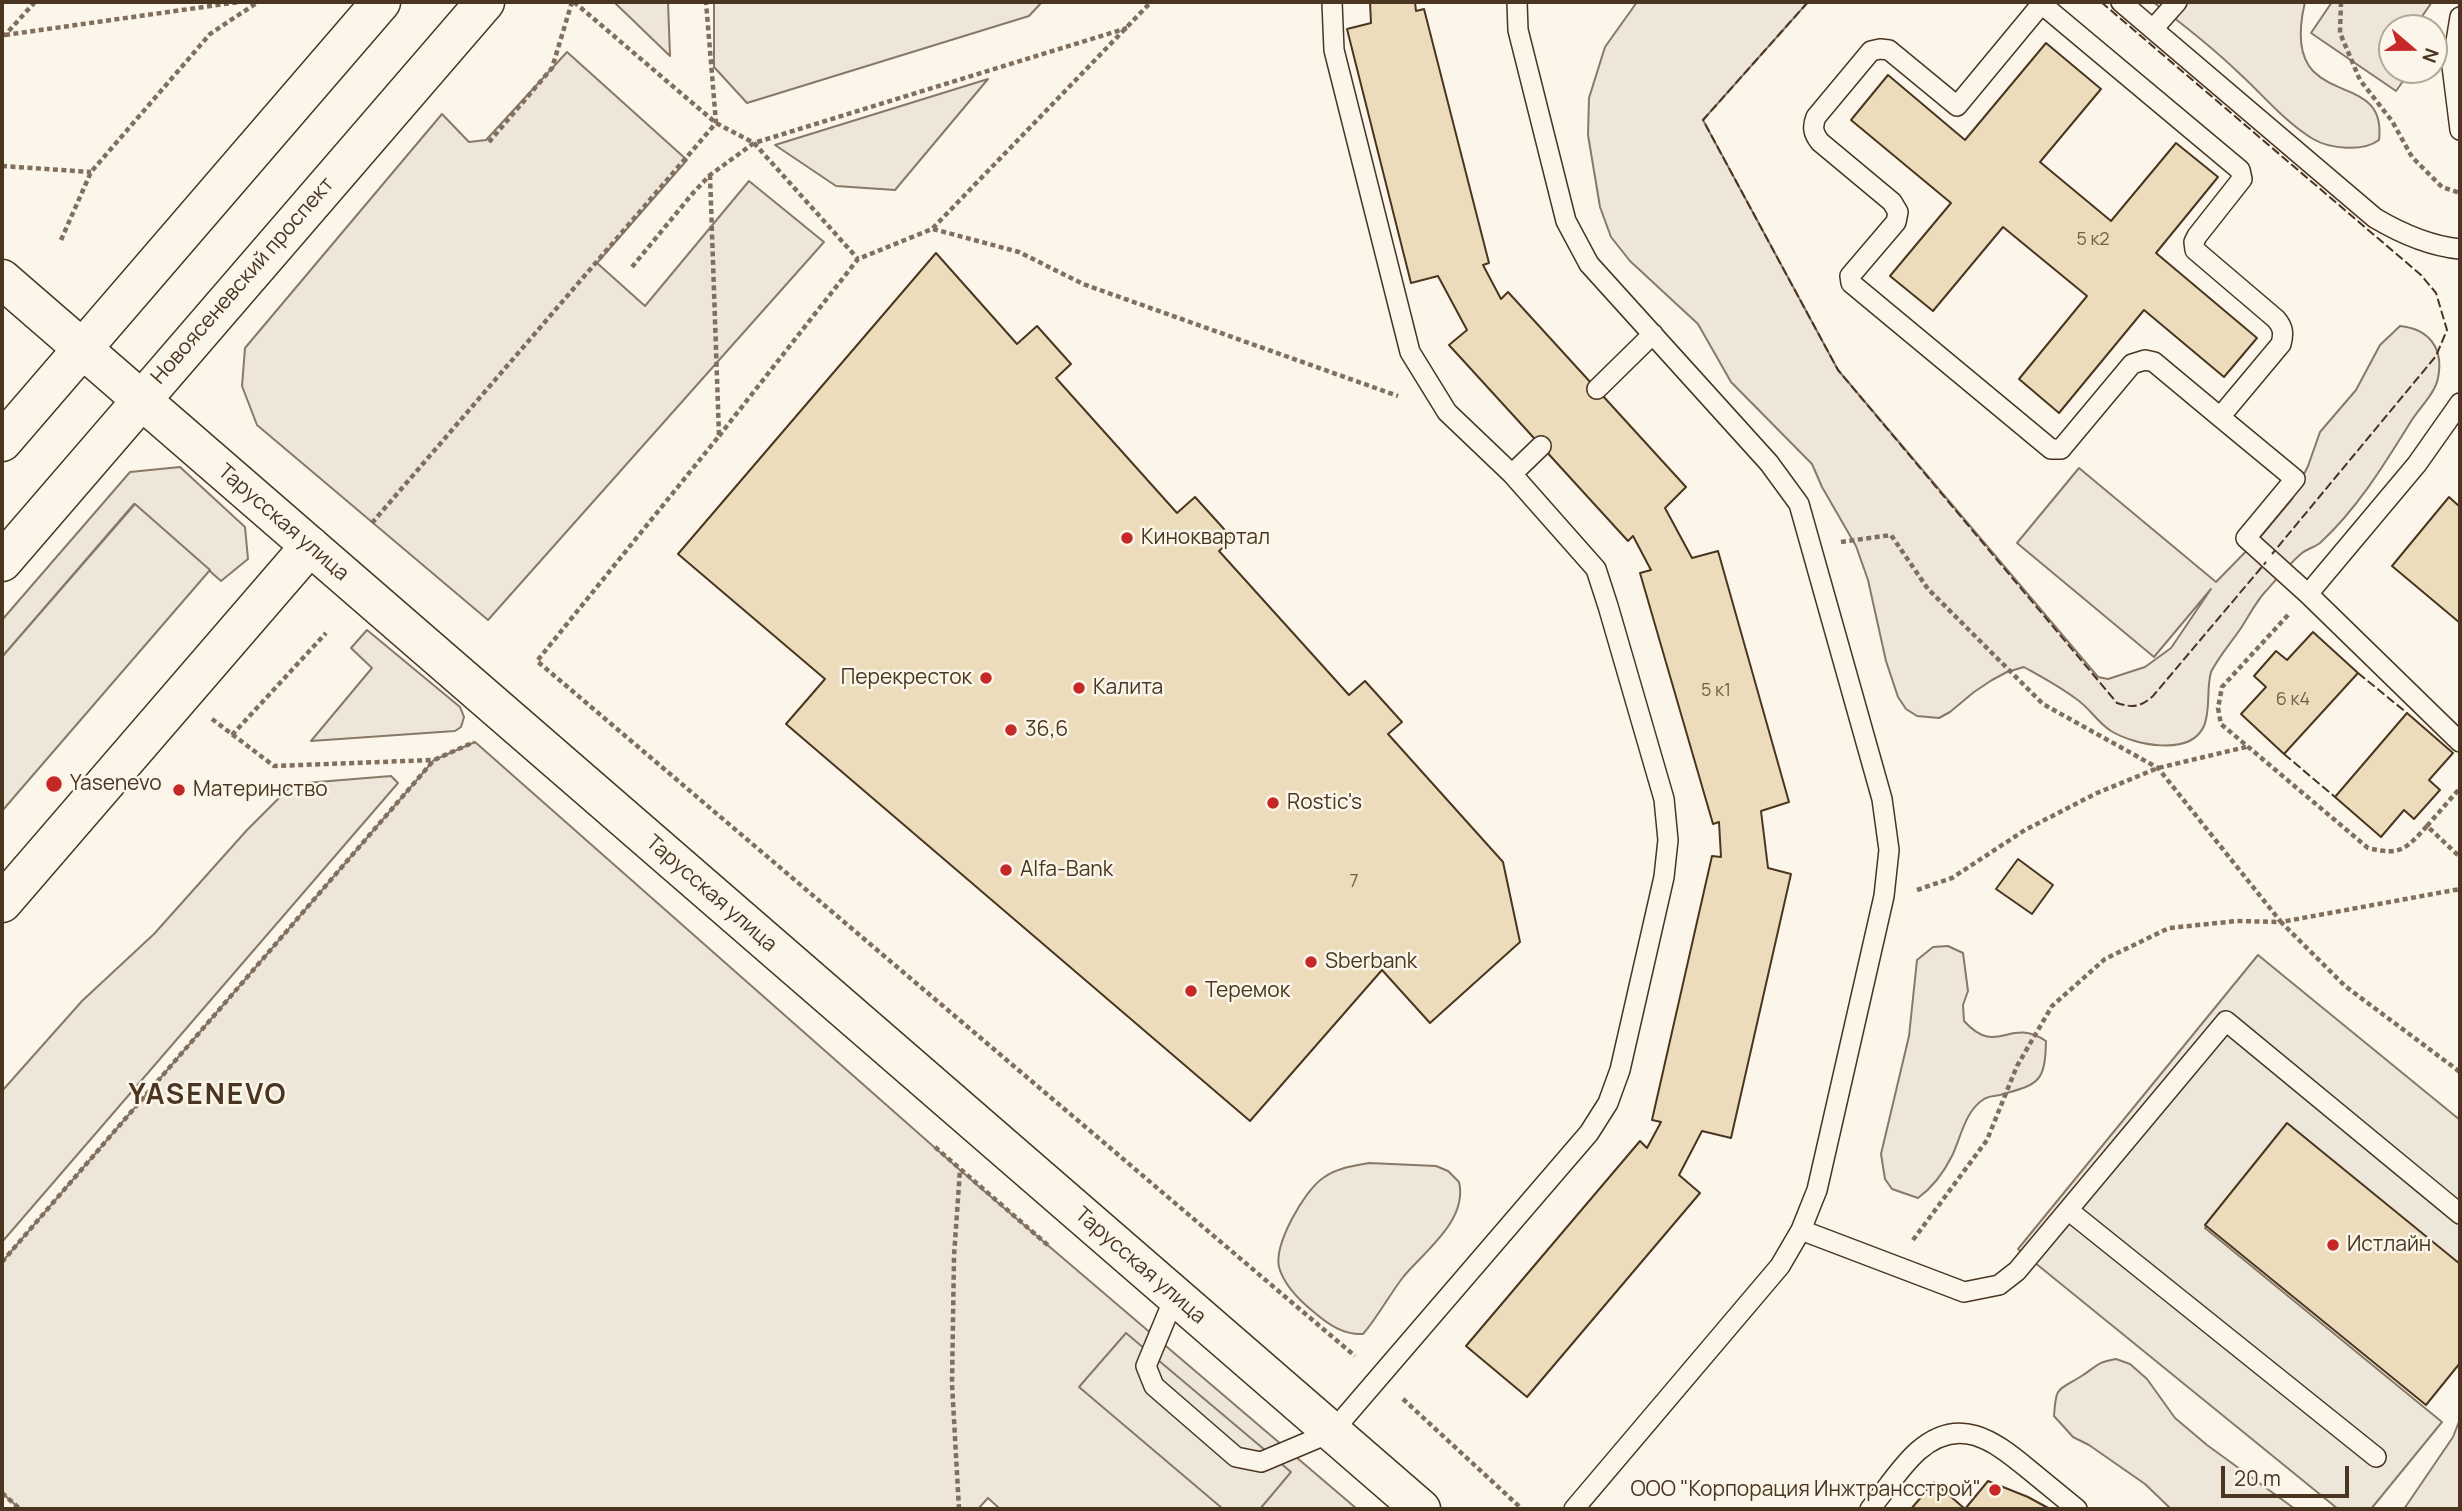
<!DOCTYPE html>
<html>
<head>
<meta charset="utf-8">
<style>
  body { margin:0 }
  #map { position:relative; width:2462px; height:1511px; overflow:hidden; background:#fbf6e9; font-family:Manrope,sans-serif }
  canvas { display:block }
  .frame { position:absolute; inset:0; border:4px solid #4a3520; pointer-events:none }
  .north { position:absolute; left:2378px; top:14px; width:70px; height:70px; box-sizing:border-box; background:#fbf6e9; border:2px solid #b4a999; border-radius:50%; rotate:110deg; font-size:19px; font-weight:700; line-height:28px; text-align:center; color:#4a3520 }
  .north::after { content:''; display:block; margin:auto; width:24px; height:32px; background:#c62828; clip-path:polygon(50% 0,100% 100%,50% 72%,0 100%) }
  .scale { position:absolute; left:2221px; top:1466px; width:128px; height:32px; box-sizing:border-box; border:4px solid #4a3520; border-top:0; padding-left:9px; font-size:21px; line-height:24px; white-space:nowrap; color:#4a3520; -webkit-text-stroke:5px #fbf6e9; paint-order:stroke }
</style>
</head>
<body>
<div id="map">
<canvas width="2462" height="1511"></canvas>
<div class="frame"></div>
<div class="north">N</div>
<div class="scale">20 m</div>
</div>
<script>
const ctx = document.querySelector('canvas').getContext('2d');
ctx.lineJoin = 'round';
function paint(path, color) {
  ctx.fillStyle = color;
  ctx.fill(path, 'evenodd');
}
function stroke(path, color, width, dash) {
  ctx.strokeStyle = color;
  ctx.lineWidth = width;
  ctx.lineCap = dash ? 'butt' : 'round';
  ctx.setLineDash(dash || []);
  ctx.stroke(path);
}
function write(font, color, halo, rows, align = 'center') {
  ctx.font = font + ' Manrope,sans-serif';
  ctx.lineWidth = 5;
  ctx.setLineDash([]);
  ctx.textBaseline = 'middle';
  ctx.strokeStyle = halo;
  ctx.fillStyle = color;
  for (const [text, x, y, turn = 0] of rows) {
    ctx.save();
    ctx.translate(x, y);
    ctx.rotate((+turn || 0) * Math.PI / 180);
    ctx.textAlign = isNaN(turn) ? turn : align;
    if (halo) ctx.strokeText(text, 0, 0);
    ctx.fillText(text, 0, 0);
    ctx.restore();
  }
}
const green = new Path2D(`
  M614,2H668L670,56Z
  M714,2H1042L1029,16L747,103L714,67Z
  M1637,2H1808L1703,120L1838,370L2098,677L2108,679L2145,667L2171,648L2211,589L2154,657L2017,543L2079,468L2216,582L2262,535L2292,499L2308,466L2320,432L2356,390L2380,345L2400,326C2429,329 2444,348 2438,378C2435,394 2418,409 2410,423C2384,465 2357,509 2320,543C2315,547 2307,549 2302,553C2289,564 2276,580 2265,592C2255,603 2249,616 2241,628C2231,643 2219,656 2211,672C2206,690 2211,709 2204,726C2190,757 2134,745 2111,731C2097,722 2089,707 2075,698C2059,686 2042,677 2024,667L2007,672L1992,680L1974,692L1950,712L1939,718L1917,716L1906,709L1898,697L1886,661L1868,580L1856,546L1822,487L1812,464L1731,382L1698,324L1630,261L1611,237L1600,207L1588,135L1589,98L1605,47Z
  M2153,2H2305C2300,23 2296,53 2313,71C2339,97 2385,88 2379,140C2363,152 2330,149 2313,139C2285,122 2264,96 2240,74C2213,48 2184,25 2153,2Z
  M2332,2H2432L2414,28H2392V70H2411L2396,91L2311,33Z
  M567,52L687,160L597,263L645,306L749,181L824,242L488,620L257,425L242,386L245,348L442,114L469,142L486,140Z
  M988,79L895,190L836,186L775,145Z
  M180,467L245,527L248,559L221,581L134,504L2,657V620L130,472Z
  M367,630L460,707L464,717L461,727L455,731L311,741L372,668L351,648Z
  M475,742L976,1184L1357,1509H1000L988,1498L978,1509H20L2,1493V1262L434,760Z
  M391,776L398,783L2,1242V1091L82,1001L154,934L247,830L293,784Z
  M1948,946L1963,953L1968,991L1963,1005L1964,1021C1998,1058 2008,1016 2046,1041C2045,1083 2039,1084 2000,1095C1995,1096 1988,1096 1984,1099C1965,1111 1961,1137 1952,1156C1944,1172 1933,1187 1918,1198L1892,1189L1885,1179L1881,1154L1909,1036L1917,960L1933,947Z
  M1369,1163L1436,1166L1448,1171L1459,1182C1468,1220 1425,1251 1404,1276C1389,1295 1378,1317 1363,1334C1344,1335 1329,1325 1315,1313C1300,1301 1284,1286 1279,1267C1274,1244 1304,1191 1323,1178C1336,1168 1353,1166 1369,1163Z
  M2116,1359L2130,1364L2147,1379L2175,1418L2207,1445L2295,1509H2171L2145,1484L2089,1445L2073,1437L2054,1416C2056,1386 2057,1391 2080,1377C2098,1366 2094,1363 2116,1359Z
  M2460,1419V1509H2404L2453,1437Z`);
const parking = new Path2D(`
  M135,504L210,570L2,811V657Z
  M2258,955L2460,1120V1265L2289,1125L2205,1228L2442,1422L2371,1509H2338L2018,1249Z
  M1126,1333L1291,1472L1260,1509H1223L1079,1387Z`);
const building = new Path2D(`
  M1370,2H1415L1416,11L1424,9L1489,263L1483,265L1501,299L1508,292L1686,487L1665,508L1692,558L1718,551L1789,802L1761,811L1768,868L1791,874L1731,1138L1702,1131L1679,1175L1700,1193L1527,1397L1466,1346L1640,1141L1647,1148L1661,1122L1652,1120L1712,856L1721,857L1719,822L1713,824L1640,573L1651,570L1633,536L1628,541L1449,345L1467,330L1438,276L1411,283L1347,29L1371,23Z
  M2046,43L2101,89L2040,162L2111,221L2176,143L2218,177L2156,253L2257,338L2224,377L2144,310L2059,413L2019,379L2087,296L2003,227L1933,311L1890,276L1951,203L1851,120L1888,75L1965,140Z
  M936,253L1017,344L1037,326L1071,364L1056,378L1177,513L1195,497L1233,539L1219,551L1349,695L1365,681L1402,722L1388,734L1503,862L1520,942L1430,1023L1382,970L1250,1121L786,724L825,679L678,554Z
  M2449,497L2460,507V623L2392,566Z
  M2313,632L2358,673L2284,754L2241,714L2266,687L2254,676L2276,651L2287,660Z
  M2407,713L2453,753L2429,780L2440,790L2414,819L2404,810L2381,837L2335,797Z
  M2018,859L2053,885L2032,914L1996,889Z
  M2287,1123L2460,1264V1363L2426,1405L2205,1225Z
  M1988,1481L2028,1497L2050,1509H1911L1934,1482L1965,1509Z`);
const path = new Path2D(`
  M574,2L716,123L754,143L858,259
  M2341,2L2340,33L2360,80L2392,121L2412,157L2442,187L2460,193
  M2,35H5L35,2
  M5,35L239,2
  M489,142L552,68L572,2
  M2,166L91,172
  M710,175L719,436L537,661L1355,1356
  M933,229L1019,252L1083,284L1398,396
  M61,240L91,172L210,34L258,2
  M632,267L693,193L710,175L754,143L1127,28
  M719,436L858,259L932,229L1151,2
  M372,523L716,123L706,2
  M1841,542L1891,535L1928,589L2043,704L2158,768L2281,922L2460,889
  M2288,615L2222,687L2218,708L2221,724L2368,848C2401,856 2406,849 2427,826L2460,857
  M212,719L274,766L433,760
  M232,735L326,633
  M2427,826L2460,788
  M1917,890L1952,878L2025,830L2097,793L2158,768L2246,747
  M935,1147L1050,1247
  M1913,1240L1987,1140L2017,1066L2052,1006L2105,959L2169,928L2237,921L2281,922L2345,986L2460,1072
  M2,1262L434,760L474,742
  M1403,1399L1522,1509
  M2,1493L20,1509
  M959,1509L952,1384L954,1256L960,1170`);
const service = new Path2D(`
  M1517,2L1518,30L1566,221L1589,264L1769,463L1799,504L1882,799L1889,850L1884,896L1817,1190L1801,1230L1780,1266L1574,1509
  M2121,2L2375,218C2402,234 2429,246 2460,249
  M2044,6L2240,170L2242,179L2197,236L2194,242L2195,250L2276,319C2283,327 2284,333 2281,344L2220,417L2154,362L2145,360L2132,364L2066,443L2061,449H2051L1851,283L1850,276L1896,222L1898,212L1892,202L1820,142C1813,133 1812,127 1816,117L1871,51L1880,49L1889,50L1957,106L2039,7Z
  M2460,17L2452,66L2460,130
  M2153,29L2177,2
  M1597,389L1653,334
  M2460,403L2417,464L2308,594L2460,742
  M2220,417L2295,479L2246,538L2308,594
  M1512,474L1541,446
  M2068,1210L2376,1457
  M1801,1230L1964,1292L1999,1285L2017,1271L2226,1021L2460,1214
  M1175,1296L1146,1366L1154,1386L1236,1457L1261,1462L1332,1432L1589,1133L1608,1103L1620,1070L1664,877L1668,840L1664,799L1608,606L1596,569L1512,474L1447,412L1410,352L1334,50L1332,2
  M1870,1509C1886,1490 1900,1467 1918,1451C1959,1415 1993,1440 2027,1468C2044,1482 2061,1496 2077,1509`);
const minor = new Path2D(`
  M2,903L310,546`);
const secondary = new Path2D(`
  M2,279L1421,1509
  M2,442L381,2
  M2,562L485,2`);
const fence = new Path2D(`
  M1808,2L1703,120L1838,370L2117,703C2132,708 2141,707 2153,696L2266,562
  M2101,2L2421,275L2436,293L2447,330L2436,356L2272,554
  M2358,673L2407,713
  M2284,754L2335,797`);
const markers = [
  [1127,538,7,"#c62828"],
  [986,678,7,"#c62828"],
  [1079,688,7,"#c62828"],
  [1011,730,7,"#c62828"],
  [54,784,9,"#c62828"],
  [179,790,7,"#c62828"],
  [1273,803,7,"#c62828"],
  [1006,870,7,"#c62828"],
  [1311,962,7,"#c62828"],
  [1191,991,7,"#c62828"],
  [2333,1245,7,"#c62828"],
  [1995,1490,7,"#c62828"]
];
const numberNames = [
  ["5 к2",2093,240],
  ["5 к1",1716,691],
  ["6 к4",2293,700],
  ["7",1354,882]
];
const streetNames = [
  ["Новоясеневский проспект",243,281,-49],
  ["Тарусская улица",283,523,41],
  ["Тарусская улица",711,894,41],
  ["Тарусская улица",1140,1266,41]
];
const poiNames = [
  ["Киноквартал",1141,538],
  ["Перекресток",972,678,"right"],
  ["Калита",1093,688],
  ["36,6",1025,730],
  ["Yasenevo",70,784],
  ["Материнство",193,790],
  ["Rostic's",1287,803],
  ["Alfa-Bank",1020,870],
  ["Sberbank",1325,962],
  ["Теремок",1205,991],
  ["Истлайн",2347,1245],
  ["ООО \"Корпорация Инжтрансстрой\"",1981,1490,"right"]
];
const districtNames = [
  ["YASENEVO",208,1096]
];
paint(green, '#ede6d9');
stroke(green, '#887966', 2);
paint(parking, '#ede7d9');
stroke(parking, '#887966', 2);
paint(building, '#ecdcbc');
stroke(building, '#4a3520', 2);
stroke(service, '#4a3520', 22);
stroke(minor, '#4a3520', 41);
stroke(secondary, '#4a3520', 41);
stroke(path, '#7f6f5c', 4.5, [5, 3.5]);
stroke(service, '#fbf6e9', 19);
stroke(minor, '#fbf6e9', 38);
stroke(secondary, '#fbf6e9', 38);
stroke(fence, '#4a3520', 2, [9, 3.5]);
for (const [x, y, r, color] of markers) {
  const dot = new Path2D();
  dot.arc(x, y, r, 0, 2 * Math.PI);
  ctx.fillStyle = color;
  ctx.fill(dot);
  stroke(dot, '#fbf6e9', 2.5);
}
write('18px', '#725f47', null, numberNames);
write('21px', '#4a3520', '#fbf6e9', streetNames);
write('21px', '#4a3520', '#fbf6e9', poiNames, 'left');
ctx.letterSpacing = '2px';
write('bold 28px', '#4a3520', '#fbf6e9', districtNames);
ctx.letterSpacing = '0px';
</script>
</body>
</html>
